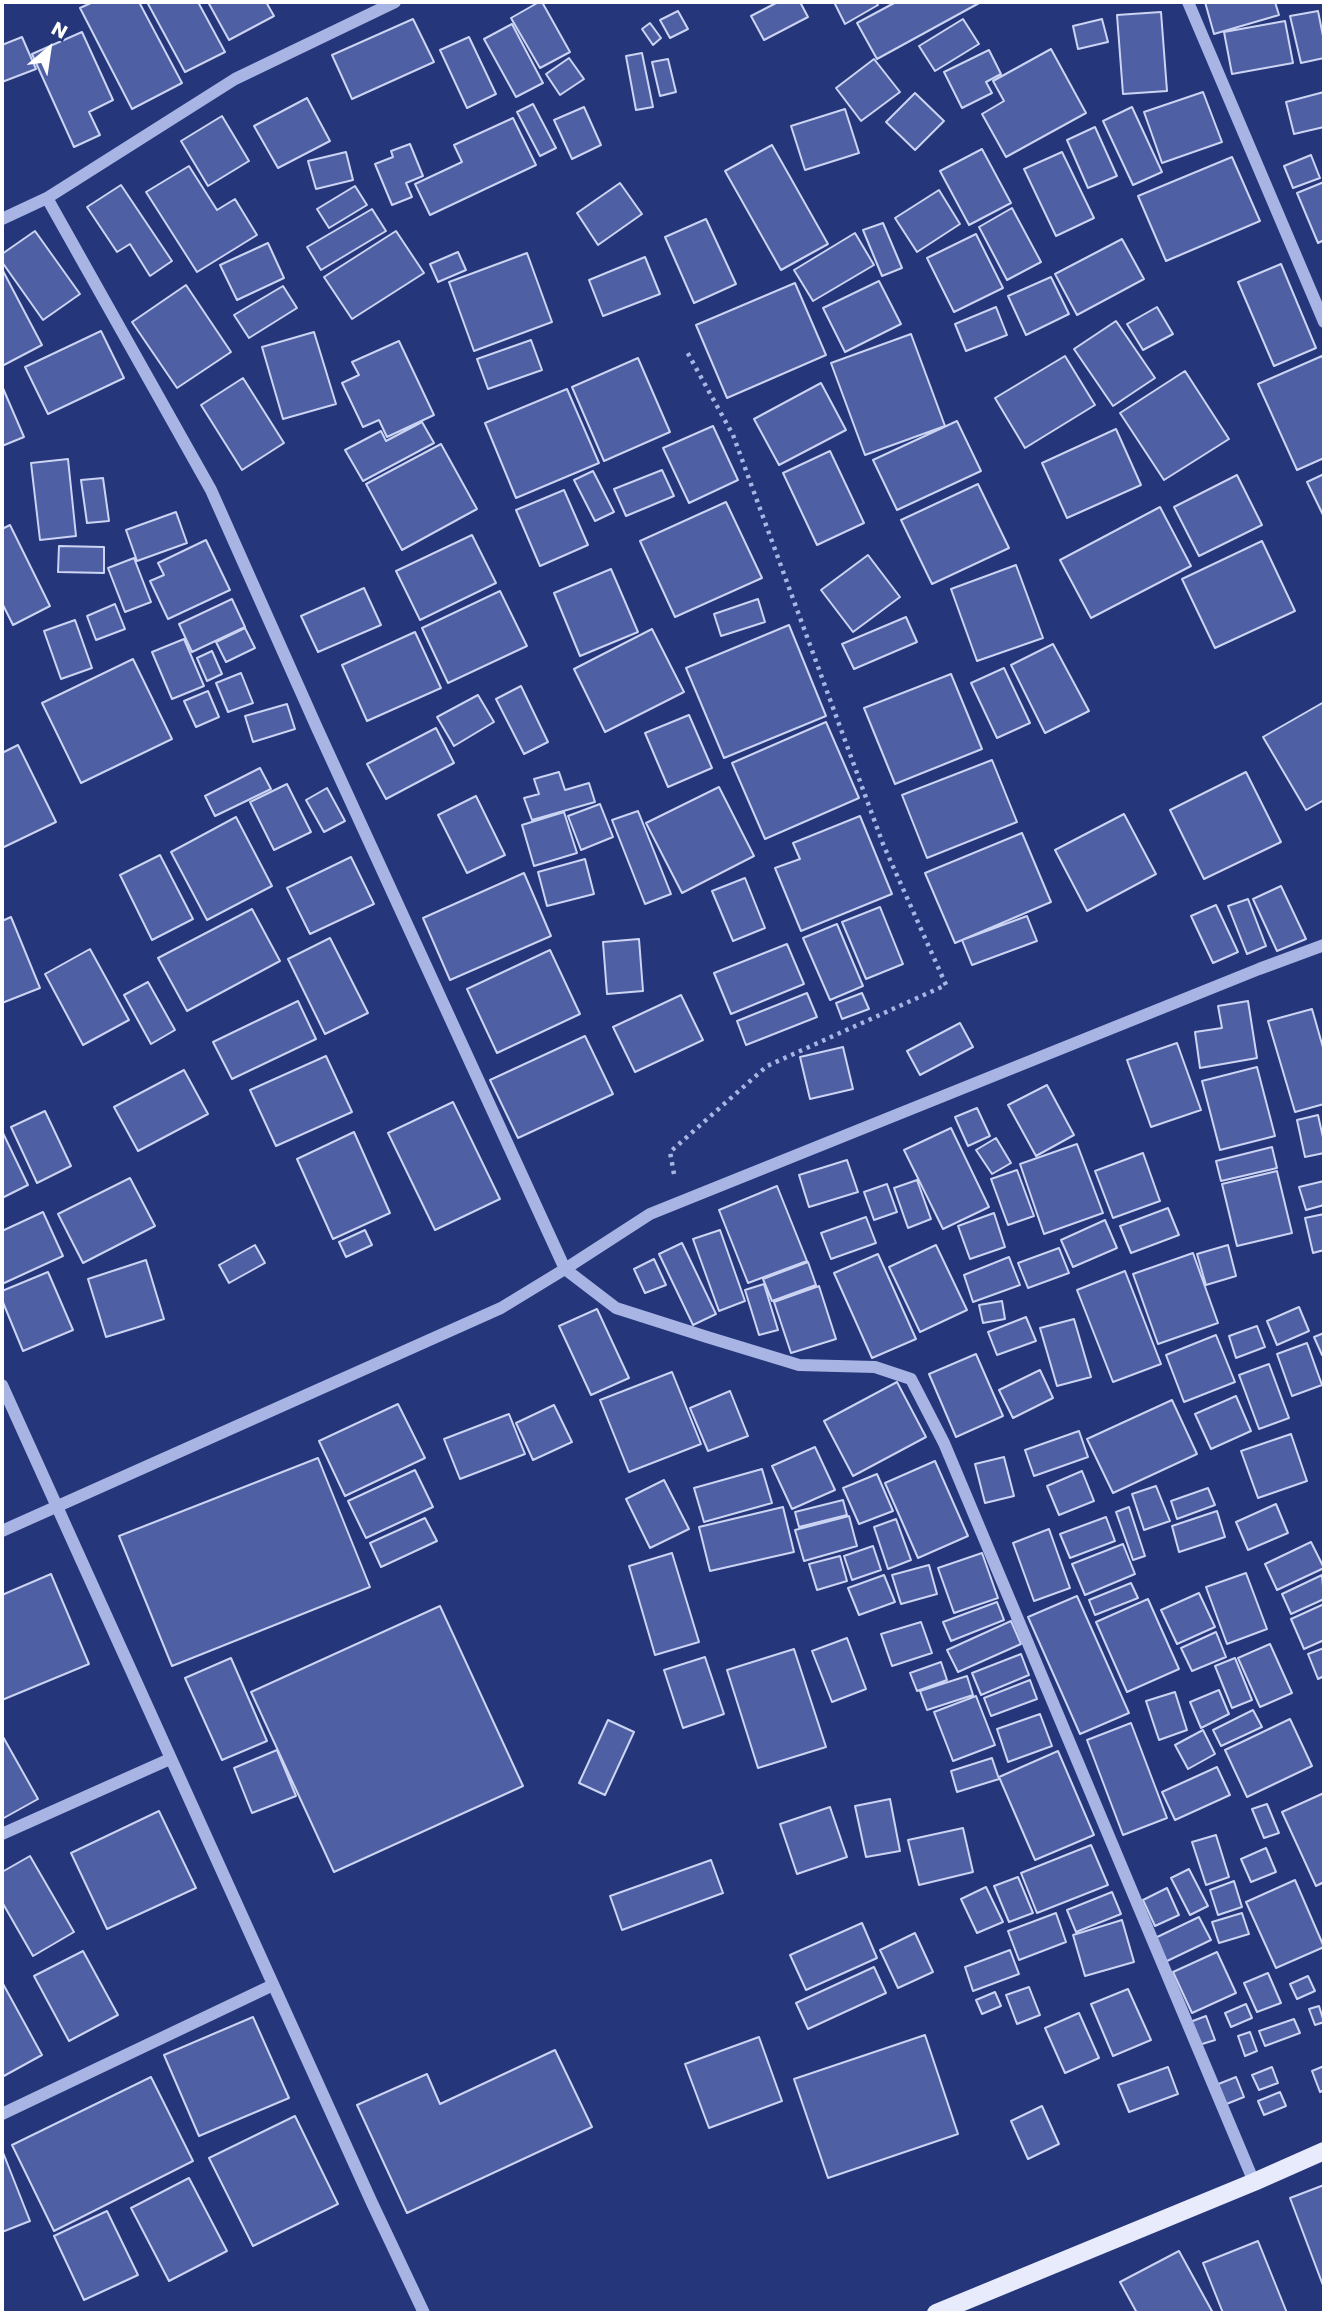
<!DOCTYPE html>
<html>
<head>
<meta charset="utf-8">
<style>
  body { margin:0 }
  #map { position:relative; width:1326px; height:2315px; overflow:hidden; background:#25367a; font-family:Poppins,sans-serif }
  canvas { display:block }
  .frame { position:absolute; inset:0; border:4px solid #fff; pointer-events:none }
  .north { position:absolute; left:14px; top:14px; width:70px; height:70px; -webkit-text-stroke:5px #25367a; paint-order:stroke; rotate:29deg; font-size:19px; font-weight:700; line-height:28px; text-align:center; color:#fff }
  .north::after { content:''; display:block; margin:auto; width:24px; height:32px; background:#fff; clip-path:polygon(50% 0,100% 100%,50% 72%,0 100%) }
</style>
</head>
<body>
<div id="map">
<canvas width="1326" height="2315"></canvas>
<div class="frame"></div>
<div class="north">N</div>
</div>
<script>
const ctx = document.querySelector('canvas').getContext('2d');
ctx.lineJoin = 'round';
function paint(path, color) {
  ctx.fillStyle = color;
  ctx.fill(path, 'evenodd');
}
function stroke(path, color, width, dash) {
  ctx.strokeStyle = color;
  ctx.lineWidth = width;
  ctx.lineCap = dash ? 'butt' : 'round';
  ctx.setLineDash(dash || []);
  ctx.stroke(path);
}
const building = new Path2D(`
  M93,2H139L182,83L132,109L80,8Z
  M147,2H198L225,52L185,72Z
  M208,2H266L274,16L229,40Z
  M539,2H542L570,52L540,68L511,18Z
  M778,2H800L808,17L764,40L751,16Z
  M834,2H876L878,5L845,24Z
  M896,2H981L877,59L857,23Z
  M1205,2H1275L1279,15L1214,34Z
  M678,11L688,29L670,38L660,20Z
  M1318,11L1324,41V58L1301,63L1290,16Z
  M1161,12L1167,91L1123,94L1117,15Z
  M413,19L434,62L352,99L332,55Z
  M963,19L979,44L935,71L919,46Z
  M1102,19L1108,42L1078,49L1073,26Z
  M1285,21L1293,63L1232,74L1224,32Z
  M650,23L661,38L653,45L642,29Z
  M512,24L543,83L516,97L484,39Z
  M82,32L113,100L89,112L100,135L74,147L32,54Z
  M22,37L36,69L2,82V45Z
  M469,37L496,94L467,108L440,50Z
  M1051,49L1086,113L1006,157L982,114L1004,101L993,81Z
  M989,50L1001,74L986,82L992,93L962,108L944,72Z
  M642,53L653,107L636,110L626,56Z
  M569,58L584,79L560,95L546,74Z
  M668,59L676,92L660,96L652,62Z
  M874,59L900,92L861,121L836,88Z
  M1203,92L1222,142L1162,163L1144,112Z
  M1324,92V127L1294,134L1286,102Z
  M915,93L944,121L915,150L886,122Z
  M307,98L330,141L278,168L254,126Z
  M533,104L556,148L540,156L517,112Z
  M584,107L601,145L572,159L554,120Z
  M1132,107L1162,172L1133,185L1103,121Z
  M845,109L859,153L805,170L791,126Z
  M222,116L249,161L208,186L181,141Z
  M513,118L536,165L430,215L415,184L462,162L454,145Z
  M1095,127L1117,176L1088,188L1067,140Z
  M410,144L423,176L406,183L412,197L392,205L375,164L393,157L391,151Z
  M772,145L828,244L781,270L725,171Z
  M982,149L1011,203L969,225L940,171Z
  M346,152L353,180L316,189L308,161Z
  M1062,152L1094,218L1056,236L1024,169Z
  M1311,155L1320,178L1293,188L1284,166Z
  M1232,157L1260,221L1166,261L1138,196Z
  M189,166L217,210L235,199L257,235L197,272L146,192Z
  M1324,182V240L1318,243L1297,193Z
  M620,183L642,214L598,245L577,213Z
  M121,185L172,261L150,276L130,244L117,252L87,207Z
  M355,186L367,205L329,228L317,209Z
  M939,190L960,224L917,252L895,218Z
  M1012,208L1041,262L1007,280L979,227Z
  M372,209L386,231L321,270L307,247Z
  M706,219L736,284L694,303L665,237Z
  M883,223L902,268L882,276L863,230Z
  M35,231L80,294L43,320L2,262V254Z
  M396,231L424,273L352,319L324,277Z
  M855,233L874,265L813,301L794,270Z
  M976,234L1003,288L954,312L927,258Z
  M1122,239L1144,279L1077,315L1055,274Z
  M268,243L284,278L237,300L220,265Z
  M458,252L466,270L438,282L430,264Z
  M527,253L552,322L474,351L449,282Z
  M645,257L660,294L603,316L589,280Z
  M1281,264L1316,348L1274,366L1238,282Z
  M2,269L42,345L2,366Z
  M1051,277L1069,314L1026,335L1008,296Z
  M879,281L901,324L845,352L823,308Z
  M795,283L826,355L727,398L696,325Z
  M186,285L231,352L177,388L132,322Z
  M283,286L297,308L249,338L234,315Z
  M996,307L1007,335L966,351L955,324Z
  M1157,307L1173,334L1143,350L1127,324Z
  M1116,321L1155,378L1113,406L1074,349Z
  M101,331L124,378L48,414L25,367Z
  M314,332L336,404L283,419L262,347Z
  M911,334L945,426L865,455L831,363Z
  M531,340L542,370L488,389L477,359Z
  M399,341L434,415L387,437L379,420L363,427L342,383L359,375L352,362Z
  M1065,356L1095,405L1025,448L995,398Z
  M1322,356L1324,360V458L1297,470L1258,384Z
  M638,358L670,432L604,461L572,387Z
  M1185,371L1229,439L1164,480L1120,413Z
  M243,378L284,443L242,470L201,405Z
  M821,383L846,430L779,465L754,419Z
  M2,386L24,437L2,446Z
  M567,389L599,463L516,498L485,423Z
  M957,421L981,471L897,510L873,460Z
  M422,422L434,443L363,481L345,450L381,431L386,441Z
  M713,426L738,480L689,503L663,448Z
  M1116,429L1141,485L1067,518L1042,463Z
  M441,444L477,509L402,550L366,484Z
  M830,451L864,523L817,545L783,473Z
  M68,459L76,536L40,540L31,463Z
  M662,470L674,496L626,516L614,489Z
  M593,471L614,512L595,521L574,480Z
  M1324,474V517L1307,482Z
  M1237,475L1262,525L1199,556L1174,507Z
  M103,478L109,521L87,523L81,480Z
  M978,484L1009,548L932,584L901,520Z
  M564,490L588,545L540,566L516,510Z
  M726,502L762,578L675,617L640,541Z
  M1160,507L1191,566L1091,618L1060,560Z
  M176,512L187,543L137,561L126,530Z
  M10,525L50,606L13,625L2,603V529Z
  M472,535L496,583L420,620L396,571Z
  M206,540L230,590L168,619L150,581L164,575L158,563Z
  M1262,541L1295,611L1215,648L1182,579Z
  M59,546L104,547V573L58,572Z
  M868,555L900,597L853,632L821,590Z
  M134,558L151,602L125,612L108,568Z
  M1016,565L1043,638L977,661L951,589Z
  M611,569L638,632L580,656L554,593Z
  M364,588L381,625L318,652L301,616Z
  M500,591L527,646L448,683L422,628Z
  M232,599L245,627L192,652L179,624Z
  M758,599L765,622L721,636L714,614Z
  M115,604L125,629L96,640L87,616Z
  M906,617L917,642L854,669L842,644Z
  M75,620L92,668L61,679L44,631Z
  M789,625L826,716L724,758L686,668Z
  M245,628L255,648L226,662L216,642Z
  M652,629L684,692L605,732L574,669Z
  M415,632L441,688L367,721L342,665Z
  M184,639L204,686L172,699L152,652Z
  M1053,644L1089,711L1045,733L1011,665Z
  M212,651L222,674L207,681L197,658Z
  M133,659L172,739L81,783L42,703Z
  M1004,668L1030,723L997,738L971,683Z
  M241,673L253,703L228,712L216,683Z
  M951,674L982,749L895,784L864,708Z
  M521,686L548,742L524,754L496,699Z
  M208,691L219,717L196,727L184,701Z
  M478,695L494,722L454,746L437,717Z
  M1324,702V800L1306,810L1263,737Z
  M287,704L295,729L253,742L245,716Z
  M689,715L712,768L668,787L645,733Z
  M826,722L859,798L765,839L732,763Z
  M436,728L454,763L386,799L367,764Z
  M18,745L56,822L2,848V753Z
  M992,760L1017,822L927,858L902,795Z
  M260,768L271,789L215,816L205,796Z
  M559,772L565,790L589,783L595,802L532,820L524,798L539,794L534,779Z
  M1246,772L1281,842L1204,879L1170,810Z
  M287,784L311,832L274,850L250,802Z
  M719,787L754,856L682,893L646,823Z
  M327,788L345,821L324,832L306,800Z
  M476,796L505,855L467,873L438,815Z
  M600,804L613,837L581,850L568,816Z
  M638,811L671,894L645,904L612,820Z
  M564,812L577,853L534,866L522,825Z
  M1124,814L1156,874L1087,911L1055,850Z
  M860,816L892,894L801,931L775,868L800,859L793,843Z
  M236,817L272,886L207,920L171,852Z
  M1022,833L1051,902L955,943L925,873Z
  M160,855L193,919L152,940L120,875Z
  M351,857L374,904L310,934L287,888Z
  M585,859L594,894L547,906L538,872Z
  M524,873L551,936L450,980L423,918Z
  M745,878L765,928L733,941L712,891Z
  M1281,886L1306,939L1277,951L1253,899Z
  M1248,899L1266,946L1247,954L1228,906Z
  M1216,905L1238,952L1213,963L1191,916Z
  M880,907L903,964L866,979L842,922Z
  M252,909L280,961L187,1011L158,958Z
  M1027,916L1037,941L972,965L962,940Z
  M11,917L40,988L2,1003V921Z
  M837,924L863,986L830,1000L803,938Z
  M330,938L368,1013L325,1034L288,959Z
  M639,939L643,991L607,994L603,942Z
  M787,944L804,984L731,1014L714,973Z
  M90,949L129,1020L83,1045L45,974Z
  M550,950L580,1014L497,1053L467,989Z
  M148,982L175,1030L151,1044L124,995Z
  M807,993L817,1017L746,1045L737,1021Z
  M862,993L869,1009L842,1019L836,1003Z
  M681,995L703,1040L635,1072L613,1027Z
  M298,1001L316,1039L232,1079L213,1042Z
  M1248,1001L1257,1058L1200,1068L1195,1032L1222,1028L1218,1006Z
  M1312,1009L1324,1051V1104L1295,1112L1268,1021Z
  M960,1023L973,1047L920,1075L907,1051Z
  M585,1036L613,1094L518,1138L490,1080Z
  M1177,1043L1201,1110L1151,1127L1127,1060Z
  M843,1047L853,1089L810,1099L800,1057Z
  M326,1056L352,1112L276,1146L250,1090Z
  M1257,1067L1275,1136L1220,1150L1202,1081Z
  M184,1070L208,1114L138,1151L114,1107Z
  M1047,1085L1074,1135L1036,1156L1008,1105Z
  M453,1102L500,1199L435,1230L388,1133Z
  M977,1108L990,1136L968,1146L955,1117Z
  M45,1111L71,1166L37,1183L11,1127Z
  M1318,1115L1324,1142V1153L1305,1157L1297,1120Z
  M951,1128L989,1207L943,1229L904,1150Z
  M2,1131L28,1185L2,1198Z
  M354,1132L390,1213L333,1239L297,1159Z
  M996,1138L1011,1163L992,1174L976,1150Z
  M1077,1144L1103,1213L1044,1234L1020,1164Z
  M1272,1147L1277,1168L1221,1181L1216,1161Z
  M1143,1153L1160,1201L1113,1218L1095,1171Z
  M847,1160L858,1192L809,1207L799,1175Z
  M1017,1170L1034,1216L1008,1225L991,1179Z
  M1277,1171L1292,1233L1237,1246L1222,1184Z
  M130,1178L155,1226L83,1263L58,1214Z
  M917,1180L931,1219L908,1228L894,1188Z
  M1324,1181V1205L1306,1210L1299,1187Z
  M887,1184L897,1212L874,1220L864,1192Z
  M777,1186L807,1261L748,1283L719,1210Z
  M1168,1208L1179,1235L1131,1253L1120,1226Z
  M43,1212L63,1256L2,1284V1231Z
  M994,1213L1005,1247L970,1259L958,1226Z
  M1324,1214V1250L1313,1253L1305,1218Z
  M866,1217L876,1243L831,1259L821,1233Z
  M1105,1220L1117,1248L1073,1267L1061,1240Z
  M365,1230L372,1245L346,1257L339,1242Z
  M720,1230L745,1301L719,1311L693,1239Z
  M682,1243L716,1314L693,1325L659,1254Z
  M255,1245L265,1263L229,1283L219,1265Z
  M936,1245L967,1310L920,1332L889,1267Z
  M1228,1245L1236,1276L1206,1285L1197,1254Z
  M1059,1248L1069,1273L1028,1288L1018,1263Z
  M1193,1253L1218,1323L1158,1344L1133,1274Z
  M878,1254L916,1339L872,1358L834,1273Z
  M1009,1257L1020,1285L973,1302L964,1275Z
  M654,1259L666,1285L645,1293L634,1269Z
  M146,1260L164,1319L106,1337L88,1279Z
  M808,1262L816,1285L772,1301L763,1279Z
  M1125,1271L1161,1364L1113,1382L1077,1290Z
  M48,1272L73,1330L23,1351L2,1300V1291Z
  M764,1284L778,1330L759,1335L745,1290Z
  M819,1286L836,1339L791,1353L774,1302Z
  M1002,1301L1005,1319L983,1323L979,1305Z
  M1299,1307L1309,1331L1277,1345L1267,1321Z
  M597,1309L629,1378L591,1395L559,1326Z
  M1026,1317L1036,1341L997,1355L988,1332Z
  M1074,1319L1091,1377L1057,1386L1040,1328Z
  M1257,1326L1265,1347L1236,1358L1229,1336Z
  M1324,1333V1354L1322,1355L1314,1337Z
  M1216,1335L1235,1382L1184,1402L1166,1355Z
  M1307,1343L1322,1385L1292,1396L1277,1354Z
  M976,1354L1003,1416L956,1437L929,1374Z
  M1269,1364L1289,1418L1259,1429L1239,1375Z
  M1040,1370L1053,1398L1013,1418L999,1390Z
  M672,1372L701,1444L629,1472L600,1400Z
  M897,1382L926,1437L853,1476L824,1421Z
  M730,1391L748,1436L708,1451L690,1408Z
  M1236,1396L1251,1431L1211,1449L1195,1414Z
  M1172,1400L1197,1454L1113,1493L1087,1439Z
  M398,1404L425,1458L345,1496L319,1441Z
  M554,1405L572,1442L533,1460L516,1423Z
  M509,1414L525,1454L460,1479L444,1439Z
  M1079,1431L1088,1457L1034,1476L1025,1450Z
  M1291,1434L1307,1481L1258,1498L1241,1451Z
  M815,1447L835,1490L792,1509L772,1466Z
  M1004,1457L1014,1496L985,1503L975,1464Z
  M318,1458L370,1587L172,1666L119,1536Z
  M935,1461L968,1536L918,1558L885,1483Z
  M762,1469L772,1503L704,1522L694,1488Z
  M415,1470L433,1507L366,1538L348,1501Z
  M1082,1471L1094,1501L1059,1515L1047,1486Z
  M877,1474L893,1511L859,1524L843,1488Z
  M664,1480L689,1529L650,1548L626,1499Z
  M1156,1486L1170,1521L1144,1530L1132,1494Z
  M1208,1488L1215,1505L1177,1519L1171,1501Z
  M843,1500L847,1515L799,1527L795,1512Z
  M1276,1504L1288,1533L1248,1550L1236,1522Z
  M783,1507L794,1552L710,1571L699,1527Z
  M1129,1507L1145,1556L1133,1560L1116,1512Z
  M1217,1511L1225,1537L1179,1552L1172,1526Z
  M849,1516L857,1546L804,1561L795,1530Z
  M1106,1517L1115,1541L1070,1558L1060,1534Z
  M425,1518L437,1541L381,1567L370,1543Z
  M896,1519L911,1560L888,1569L874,1527Z
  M1049,1529L1070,1588L1034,1601L1013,1543Z
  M1311,1542L1324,1568L1277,1590L1265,1564Z
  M1123,1544L1135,1574L1085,1595L1072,1564Z
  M873,1546L881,1570L852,1580L844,1556Z
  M672,1553L699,1642L655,1655L629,1566Z
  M982,1553L998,1598L954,1613L938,1568Z
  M840,1556L847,1581L817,1590L809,1564Z
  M929,1565L937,1594L901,1604L892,1575Z
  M1246,1573L1267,1629L1227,1644L1206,1587Z
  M51,1574L89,1664L2,1700V1595Z
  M884,1575L895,1602L859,1615L848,1588Z
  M1322,1575L1324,1599L1291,1614L1282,1594Z
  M1131,1583L1138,1598L1095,1615L1089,1600Z
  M1199,1593L1215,1627L1177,1644L1161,1610Z
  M1077,1596L1129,1713L1080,1734L1028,1617Z
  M1148,1599L1179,1669L1127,1692L1096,1622Z
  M997,1602L1004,1620L951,1641L943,1622Z
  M1324,1604V1640L1304,1649L1291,1619Z
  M440,1606L523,1786L334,1872L251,1692Z
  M1011,1621L1021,1644L958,1672L947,1650Z
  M921,1622L932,1653L892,1666L881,1634Z
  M1216,1632L1226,1657L1192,1671L1181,1648Z
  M847,1638L866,1689L832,1702L812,1651Z
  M1270,1644L1292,1693L1260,1707L1238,1658Z
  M1324,1648V1676L1318,1679L1308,1654Z
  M794,1649L826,1747L758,1768L727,1670Z
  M1021,1654L1029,1675L981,1695L972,1673Z
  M705,1657L724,1714L683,1728L664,1670Z
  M231,1658L267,1741L222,1760L185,1678Z
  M1235,1658L1252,1700L1232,1708L1215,1666Z
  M941,1662L947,1680L917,1691L910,1673Z
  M967,1676L973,1695L927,1710L920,1691Z
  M1030,1680L1037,1699L991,1716L984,1698Z
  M1219,1690L1229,1714L1201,1728L1190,1702Z
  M1175,1692L1187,1730L1159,1740L1146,1701Z
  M976,1696L995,1745L953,1761L934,1712Z
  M1253,1710L1262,1727L1221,1746L1213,1730Z
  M1040,1714L1052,1746L1008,1762L997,1729Z
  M1290,1719L1312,1766L1247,1797L1225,1750Z
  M608,1720L634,1732L605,1795L579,1783Z
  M1131,1723L1167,1818L1123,1835L1087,1740Z
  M1203,1730L1215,1754L1188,1769L1175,1745Z
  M2,1735L38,1799L2,1819Z
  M277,1750L296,1796L252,1813L234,1768Z
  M1058,1751L1094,1835L1035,1860L999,1777Z
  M992,1758L999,1779L957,1792L951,1771Z
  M1217,1767L1230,1795L1175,1820L1162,1792Z
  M1324,1793V1882L1316,1886L1282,1812Z
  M890,1799L900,1851L866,1857L855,1806Z
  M1267,1804L1279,1833L1264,1838L1252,1809Z
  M830,1807L847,1857L797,1874L780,1824Z
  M159,1811L196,1888L107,1929L71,1853Z
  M963,1828L973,1872L919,1885L908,1840Z
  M1216,1835L1229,1877L1206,1885L1192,1842Z
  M1091,1845L1108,1885L1037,1913L1021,1873Z
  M1266,1848L1276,1872L1251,1882L1241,1859Z
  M30,1856L74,1932L33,1956L2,1902V1872Z
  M711,1860L723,1893L622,1930L610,1896Z
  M1189,1869L1208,1906L1190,1915L1171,1878Z
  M1018,1877L1033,1913L1009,1922L994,1886Z
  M1295,1880L1324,1947L1276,1968L1246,1902Z
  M1234,1881L1242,1907L1218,1915L1210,1890Z
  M986,1887L1003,1922L977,1933L961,1899Z
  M1167,1888L1179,1915L1155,1926L1143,1900Z
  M1112,1892L1121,1914L1076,1932L1067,1910Z
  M1056,1913L1066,1942L1019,1960L1008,1931Z
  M1242,1913L1249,1934L1219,1943L1212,1922Z
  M1199,1917L1211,1940L1165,1962L1153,1939Z
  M1122,1920L1134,1962L1085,1976L1073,1935Z
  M862,1923L877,1958L806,1990L790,1955Z
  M915,1933L933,1972L898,1988L880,1950Z
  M1010,1950L1019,1974L973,1991L965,1967Z
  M83,1951L118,2015L69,2041L34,1976Z
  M1217,1952L1236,1993L1192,2013L1173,1972Z
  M874,1967L886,1993L808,2029L796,2003Z
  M1268,1973L1281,2003L1257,2012L1244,1983Z
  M1308,1976L1315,1991L1297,1999L1290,1984Z
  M2,1982L42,2055L2,2077Z
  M1029,1987L1040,2015L1017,2024L1006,1995Z
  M1128,1989L1151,2040L1113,2056L1091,2004Z
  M995,1992L1001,2006L982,2014L976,2000Z
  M1246,2004L1252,2018L1231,2027L1225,2013Z
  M1319,2006L1324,2022L1315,2025L1309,2009Z
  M1079,2013L1099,2058L1065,2073L1045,2028Z
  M1206,2016L1215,2040L1199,2045L1190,2022Z
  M253,2017L289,2098L199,2136L164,2055Z
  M1294,2019L1300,2033L1265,2046L1259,2031Z
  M1250,2032L1257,2051L1245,2056L1238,2036Z
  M925,2035L958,2134L828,2178L794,2079Z
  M759,2037L782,2101L709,2128L685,2064Z
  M555,2050L592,2127L407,2213L357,2105L427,2074L440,2104Z
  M1324,2066V2090L1320,2092L1312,2071Z
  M1168,2067L1178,2094L1129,2112L1118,2085Z
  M1272,2067L1278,2083L1259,2090L1252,2075Z
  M151,2077L193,2161L54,2231L12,2145Z
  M1236,2077L1244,2097L1224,2105L1216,2085Z
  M1280,2092L1286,2106L1264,2115L1258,2101Z
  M1042,2106L1059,2144L1028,2159L1011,2121Z
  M295,2116L338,2204L253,2246L209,2158Z
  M2,2150L30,2221L2,2232Z
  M189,2178L227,2251L169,2281L131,2208Z
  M1324,2185V2288L1290,2198Z
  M107,2211L138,2275L84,2300L54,2236Z
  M1258,2241L1287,2313H1223L1203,2263Z
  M1179,2251L1213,2313H1137L1120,2282Z`);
const path = new Path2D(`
  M674,1174L670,1152L767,1066L946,985L883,844L733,435L686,350`);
const minor = new Path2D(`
  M1188,2L1324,322
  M47,198L211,490L317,728L565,1269L616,1308L707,1337L799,1365L875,1367L911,1379L944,1443L1254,2182
  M2,219L47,198L235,79L395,2
  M2,1385L372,2203L424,2313
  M2,1531L501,1308L565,1269L650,1214L1259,969L1324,945
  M2,1834L170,1759
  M2,2114L273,1985`);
const major = new Path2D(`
  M936,2313L1254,2182L1324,2151`);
paint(building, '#4e5fa3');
stroke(building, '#cbd4f3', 2);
stroke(path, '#a8b5e4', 4.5, [3.5, 5]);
stroke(minor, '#a8b5e4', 12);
stroke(major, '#e8ebfc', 18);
</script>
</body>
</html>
